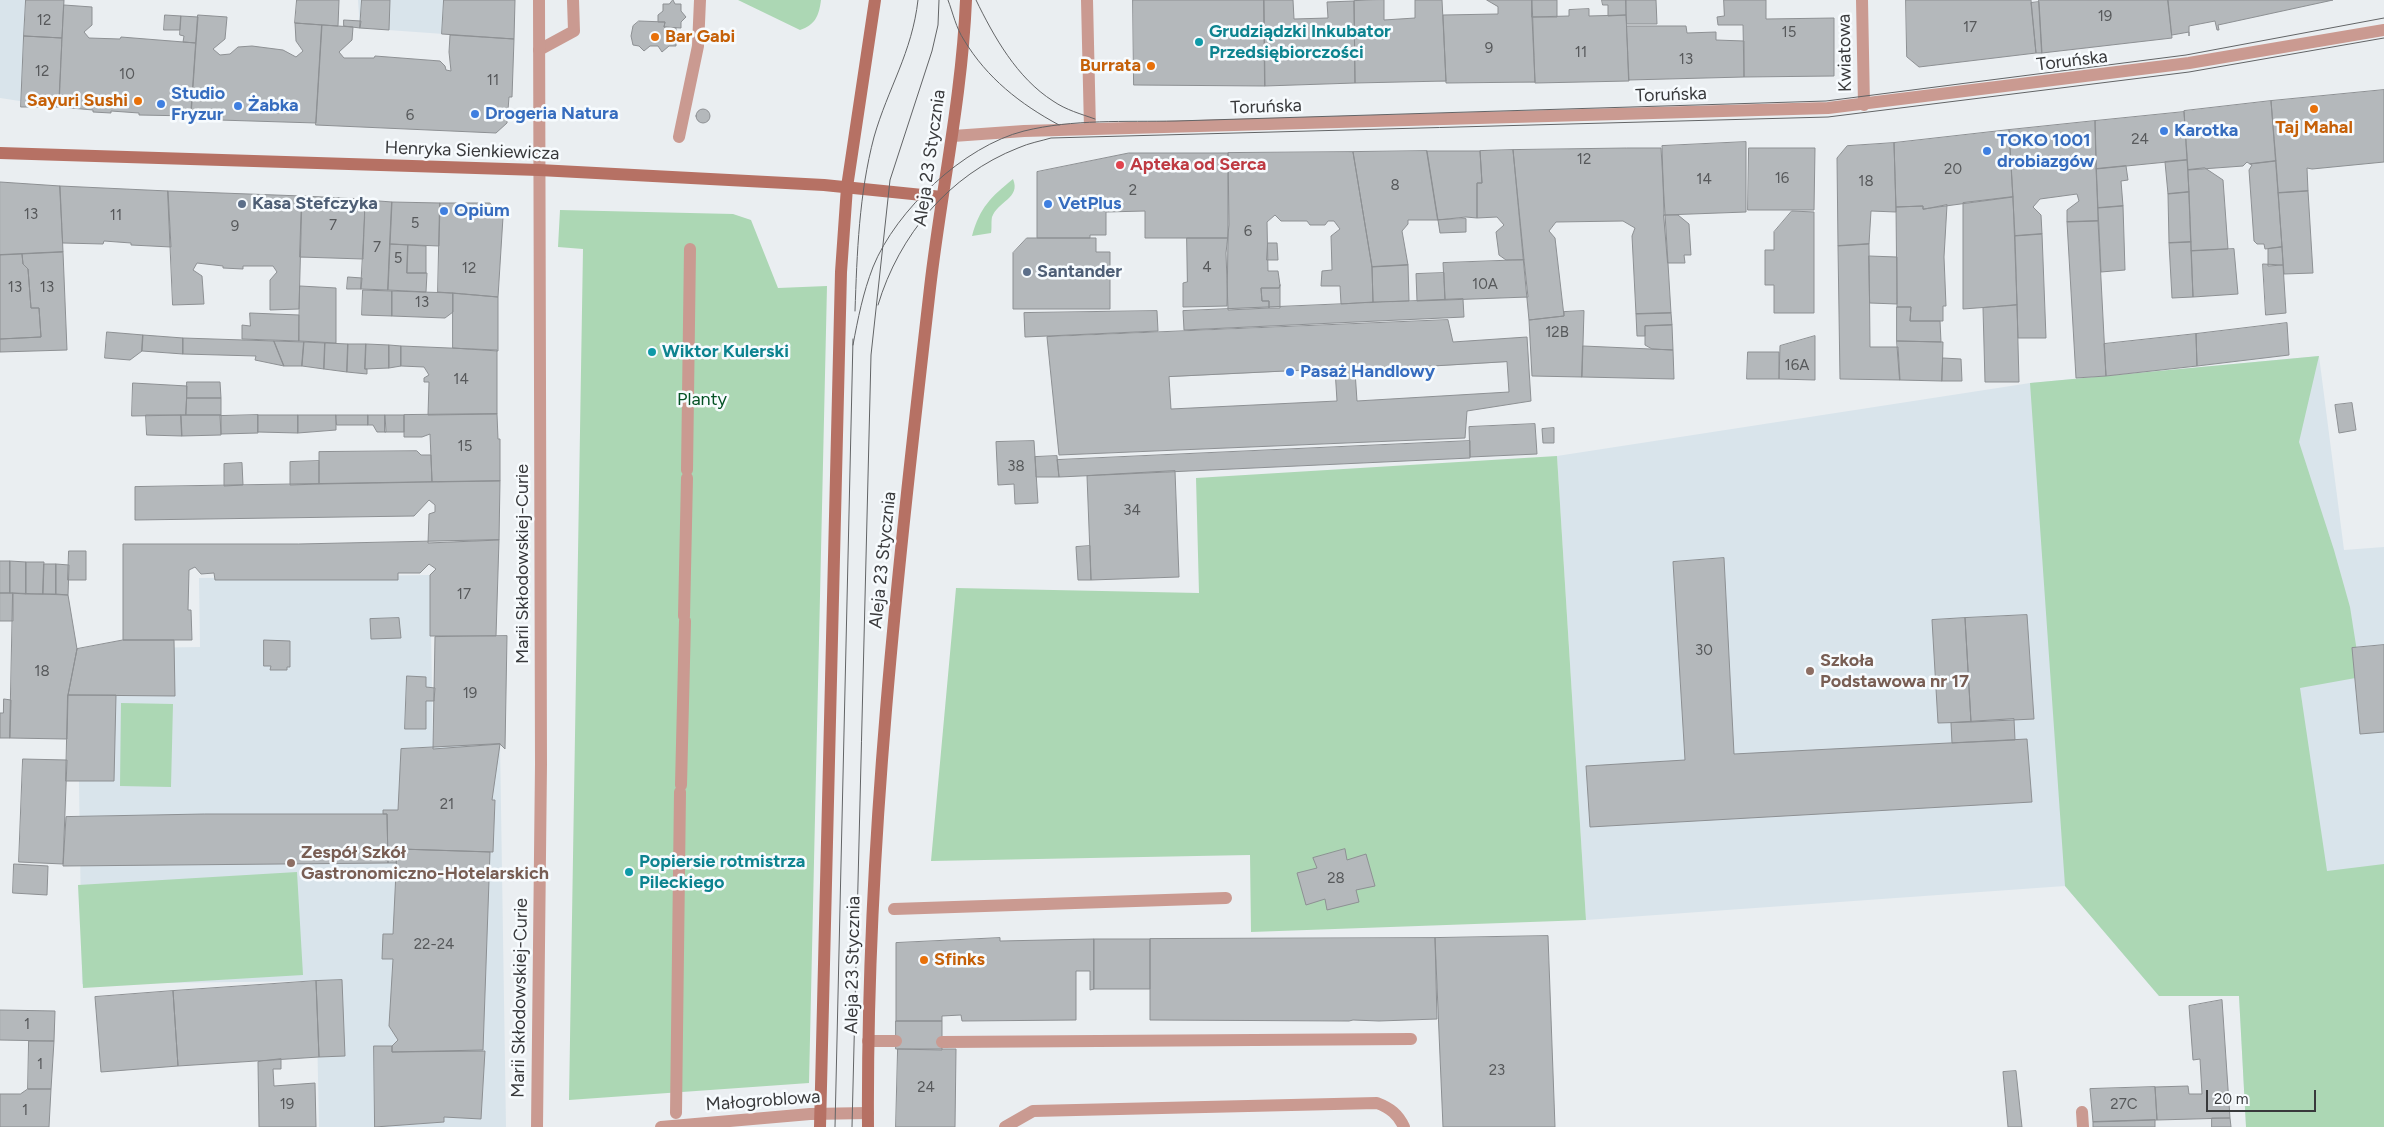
<!DOCTYPE html>
<html>
<head>
<meta charset="utf-8">
<style>
  body { margin:0 }
  #map { position:relative; width:2384px; height:1127px; overflow:hidden; background:#eaeef1; font-family:Figtree,sans-serif }
  canvas { display:block }
  .scale { position:absolute; left:2206px; top:1090px; width:110px; height:22px; box-sizing:border-box; border:2px solid #38393b; border-top:0; padding-left:6px; font-size:15px; line-height:18px; white-space:nowrap; color:#38393b; -webkit-text-stroke:4px #f7fbfe; paint-order:stroke }
</style>
</head>
<body>
<div id="map">
<canvas width="2384" height="1127"></canvas>
<div class="scale">20 m</div>
</div>
<script>
const ctx = document.querySelector('canvas').getContext('2d');
ctx.lineJoin = 'round';
function paint(path, color) {
  ctx.fillStyle = color;
  ctx.fill(path, 'evenodd');
}
function stroke(path, color, width, dash) {
  ctx.strokeStyle = color;
  ctx.lineWidth = width;
  ctx.lineCap = dash ? 'butt' : 'round';
  ctx.setLineDash(dash || []);
  ctx.stroke(path);
}
function write(font, color, halo, rows, align = 'center') {
  ctx.font = font + ' Figtree,sans-serif';
  ctx.lineWidth = 5;
  ctx.setLineDash([]);
  ctx.textBaseline = 'middle';
  ctx.strokeStyle = halo;
  ctx.fillStyle = color;
  for (const [text, x, y, turn = 0] of rows) {
    ctx.save();
    ctx.translate(x, y);
    ctx.rotate((+turn || 0) * Math.PI / 180);
    ctx.textAlign = isNaN(turn) ? turn : align;
    if (halo) ctx.strokeText(text, 0, 0);
    ctx.fillText(text, 0, 0);
    ctx.restore();
  }
}
const built = new Path2D(`
  M0,0H64L59,107L0,98Z
  M358,0H514V39L360,28Z
  M2319,356L2344,550L2384,547V1127H2246L2239,996H2159L2065,886L1586,920L1557,456L2030,383Z
  M430,575L433,745L500,744L506,1127H319L316,981L82,984L77,649L200,647L199,578Z`);
const green = new Path2D(`
  M738,0H821C819,16 815,25 800,30Z
  M1013,179C1021,198 998,201 992,217C991,222 992,229 991,233L972,236C980,207 991,197 1013,179Z
  M560,210L733,214L751,220L778,288L827,286L809,1083L569,1100L583,249L558,247Z
  M2319,356L2299,442L2334,550L2350,607L2361,677L2300,688L2327,871L2384,864V1127H2246L2239,996H2159L2065,886L2030,383Z
  M1557,456L1586,920L1251,932L1250,855L931,861L956,588L1199,593L1196,478Z
  M121,703L173,704L171,787L120,786Z
  M297,872L303,975L83,988L78,885Z`);
const building = new Path2D(`
  M26,0H64L62,38L24,36Z
  M297,0H339L338,26L295,23Z
  M362,0H390L389,30L360,28Z
  M444,0H515L514,39L442,34Z
  M673,0L675,4H681V11L686,17L681,22V28L664,27L665,22H658V15L663,11V4H669Z
  M1133,0H1264L1265,86L1134,85Z
  M1264,0H1293L1294,19L1328,18L1327,2L1354,1L1355,83L1265,86Z
  M1384,0V20L1415,18V0H1442L1446,81L1355,83L1354,1Z
  M1487,0H1532L1535,82L1446,83L1443,15L1498,14V7Z
  M1532,0H1557V17H1532Z
  M1602,0H1626V15L1608,16V5H1603Z
  M1626,0H1656L1657,24H1627Z
  M1724,0H1766V19L1834,18V76L1744,77L1743,25H1718L1717,17L1724,16Z
  M1906,0H2031L2036,53L1919,67L1907,57Z
  M2039,0H2168L2172,38L2042,53Z
  M2168,0H2333L2218,25L2219,30H2217L2215,21L2189,26V36V32L2172,35Z
  M2039,2L2042,53H2036L2031,3Z
  M64,5L92,7V25L84,32L89,38L120,39L121,37L196,43L191,116L139,115V113L111,111V113L93,112V110L59,107Z
  M1589,9V16L1626,15L1629,81L1535,83L1532,17L1569,16V10Z
  M165,15L181,16L180,30H164Z
  M198,15L227,17L225,39L213,49L220,55L230,54L238,47L252,46L283,50L296,57L303,51L296,41L295,23L322,25L316,123L219,120L220,118L191,116Z
  M181,16L198,17L196,43L183,42L184,36L180,35Z
  M344,20L361,21L360,28L344,26Z
  M639,21L665,22L664,27L676,28V34L679,37L676,41V46H669L662,52L658,46H650L644,51L639,46L633,45L631,36L633,26Z
  M322,25L353,27L352,40L339,52L344,58H374L375,56L440,61L445,66L446,70L451,71L449,52L450,35L514,39L512,97H509L507,123L496,133L316,125Z
  M1627,26H1686L1687,33L1716,32V40L1744,41V77L1629,80Z
  M24,36L62,38L59,107H21Z
  M2384,90V162L2312,169L2307,168L2308,191L2278,193L2271,101Z
  M2271,101L2276,161L2250,164L2247,162L2243,166L2188,170L2184,111Z
  M696 116a7 7 0 1 1 14 0a7 7 0 1 1-14 0Z
  M2184,112L2187,160L2096,169L2095,121Z
  M2095,121L2098,221L2067,222V210L2079,201L2077,194L2040,199L2033,207L2041,215L2042,234L2015,236L2009,130Z
  M2009,130L2013,197L1923,209V206L1896,207L1894,143Z
  M1746,142V212L1664,215L1662,146Z
  M1894,143L1896,212L1871,211L1869,244L1838,246L1837,158L1847,146Z
  M1627,148H1661L1671,313L1636,314L1632,236L1635,228L1623,221L1556,222L1549,231L1555,238L1564,316L1529,320L1513,150Z
  M1749,148H1815L1814,210H1748Z
  M1513,150L1524,260H1506L1499,255L1496,232L1504,225L1497,217L1477,218V183H1482L1480,151Z
  M1427,151L1438,220H1408V224L1402,231L1408,265L1372,267L1353,152Z
  M1427,151H1480L1482,183H1477V218L1466,217L1438,220Z
  M1353,152L1372,267L1373,302L1341,304L1340,286H1321L1322,271L1332,270L1331,236L1340,229L1334,221H1328L1325,225H1310L1307,221H1281L1275,215L1267,222L1268,271H1278L1280,285L1279,288H1261L1262,301H1269V308L1228,310L1226,253L1229,225L1228,153Z
  M1129,153H1228V238H1145V211L1106,212V235H1090V238H1037V172Z
  M2187,160L2189,192L2168,194L2165,162Z
  M2276,161L2282,247L2265,249L2264,244H2257L2254,241L2249,170L2252,165L2250,164Z
  M2126,166L2128,180L2121,181L2123,206L2098,208L2096,169Z
  M2205,168L2223,180L2228,249L2191,251L2188,170Z
  M0,182L60,186L63,252L0,255Z
  M60,186L168,191L171,247L131,245V243L104,241L103,244L63,243Z
  M168,191L302,196L299,309L270,310V280L277,272L273,266H243V269L223,268V266L197,263L193,270L202,276L204,304L173,305Z
  M2308,191L2313,273L2284,274L2278,193Z
  M2189,192L2191,242L2169,243L2168,194Z
  M302,196L365,199L363,259L300,257Z
  M2013,197L2017,305L1963,309V203Z
  M366,200L392,202L388,290L361,289Z
  M392,202L440,203L439,246L390,244Z
  M440,203H490L503,217L498,297L438,292Z
  M1947,205L1944,257L1946,306H1943V321H1910L1911,307H1897L1896,207L1923,206V209Z
  M2123,206L2125,270L2101,272L2098,208Z
  M1792,211L1814,212V313H1774V285H1765V250H1774V232Z
  M1664,215H1678L1689,224L1691,255H1684L1685,263H1668Z
  M1466,219V232L1440,233L1438,220Z
  M2098,221L2106,376L2076,378L2067,222Z
  M2042,234L2046,338H2018L2015,236Z
  M1027,238H1096V252H1110V309H1013V253Z
  M1187,238H1228L1227,306L1183,307V283L1187,282Z
  M2191,242L2193,297L2172,298L2169,243Z
  M1268,243H1277L1278,260H1267Z
  M390,244L408,245L407,273H427L426,292L388,290Z
  M1869,244L1870,347H1898L1900,380L1840,379L1838,246Z
  M408,245L426,246V273H407Z
  M2282,247L2283,265L2268,266V249Z
  M2234,249L2238,294L2193,297L2191,251Z
  M63,252L67,350L0,352V339L41,337L39,308H31L28,269L23,264L22,254Z
  M22,254L23,264L28,269L31,308H39L41,337L0,339V255Z
  M1869,256L1897,257V304L1870,303Z
  M1524,260L1528,297L1445,300L1443,263Z
  M2263,264L2283,265L2286,313L2266,315Z
  M1408,265L1409,301L1373,302L1372,267Z
  M1444,273L1445,300L1417,301L1416,274Z
  M348,277L362,278L361,289H347Z
  M1280,285V308H1269V301H1262L1261,288H1279Z
  M300,286L336,288V343L299,341Z
  M363,290L392,291V316L362,315Z
  M392,291L453,293V312L445,318L392,316Z
  M453,293L498,297V351L453,348Z
  M1463,299L1464,317L1184,330L1183,311Z
  M2017,305L2019,382H1985L1983,308Z
  M1897,307H1911L1910,321H1940L1941,342L1897,341Z
  M1157,311L1158,331L1025,337L1024,313Z
  M1584,311L1582,377L1532,376L1529,320L1564,316V312Z
  M250,313L299,315V341L242,339V325L250,326Z
  M1671,313L1672,325L1645,326V336H1637L1636,314Z
  M1448,320L1453,342L1527,337L1531,401L1467,411L1465,438L1059,455L1047,337Z
  M2287,323L2289,355L2197,366L2196,334Z
  M1672,325L1673,350L1652,349L1645,345V326Z
  M107,332L143,335L142,351L130,360L105,358Z
  M2196,334L2197,366L2106,376L2104,344Z
  M143,335L183,338V354L142,351Z
  M1815,336V380L1779,379L1780,346Z
  M183,338L274,341L284,366L255,360L256,356L183,354Z
  M274,341L304,342L302,366H284Z
  M1897,341L1943,342L1942,381L1900,380Z
  M304,342L325,343L324,369L302,366Z
  M325,343L348,344L347,372L324,369Z
  M348,344H366L365,369H367V374L347,372Z
  M366,344L389,345V368L365,369Z
  M389,345L401,346V366L389,368Z
  M401,346L497,350V414L428,415L429,382H424V378L429,375L424,367L401,366Z
  M1583,346L1673,350L1674,379L1582,377Z
  M1748,352H1779V379H1747Z
  M1943,358L1961,359L1962,381H1942Z
  M1507,362L1509,392L1357,401L1355,371Z
  M1335,369L1337,401L1171,409L1169,377Z
  M187,382H220L221,398H187Z
  M133,383L187,386L186,415L132,416Z
  M187,398H221V415H186Z
  M2352,403L2356,430L2339,433L2335,405Z
  M497,414L498,439H500V481L432,482L430,434L422,437H404V415Z
  M146,415H181L182,436L147,435Z
  M181,415H221V435L182,436Z
  M258,415H298V433L258,432Z
  M258,415V433L221,434L220,416Z
  M298,415H336V430L298,433Z
  M336,415H368V425H337Z
  M368,415H385L386,432H377L373,425H368Z
  M385,415H404V432H385Z
  M1535,424L1537,454L1470,457L1469,427Z
  M1554,428V443H1543L1542,429Z
  M1034,441L1038,503L1015,504L1014,484L998,485L996,442Z
  M1470,441V458L1059,477L1057,460Z
  M417,451L421,455H431L432,482L319,484V452Z
  M1057,456L1059,477H1036L1035,457Z
  M319,461V484L290,485V462Z
  M242,463L243,485L224,486V464Z
  M1175,471L1179,577L1091,580L1087,476Z
  M500,481L499,540L428,543L429,514L435,512V505L429,500L414,516L135,520V487Z
  M499,540L496,636H430V575L436,569L429,564L420,573H398V580H215L214,573L201,574L195,567L189,570L188,610H191L192,640H123V544H298Z
  M1090,546L1091,580H1078L1076,547Z
  M69,551H86V580H68Z
  M1724,558L1734,754L2027,739L2032,802L1590,827L1586,766L1685,760L1673,562Z
  M0,561H10V593H0Z
  M10,561L26,562V594L10,593Z
  M26,562H44L43,594H26Z
  M44,564H56V594H43Z
  M56,564L69,565L68,595L56,594Z
  M0,593H13V621H0Z
  M13,593L68,595L77,649L68,695L67,739L10,738Z
  M2027,615L2034,719L1971,722L1965,618Z
  M399,618L401,638L371,639L370,619Z
  M1965,618L1971,722L1938,723L1932,620Z
  M507,636L505,749L500,744L433,749L435,637Z
  M123,640H174L175,696L68,695L77,649Z
  M264,640L290,641V667H287V670H270L271,666H264Z
  M2384,645V732L2360,734L2352,648Z
  M407,676L426,677V687L435,688L434,701H426V729H405Z
  M68,695H116L114,781H66Z
  M4,699L11,700L10,738H0V713H3Z
  M2014,719L2015,740L1952,743L1951,723Z
  M500,744L492,800H495L493,852L400,849L397,851L396,863H388L387,814H383V810H398L401,749Z
  M23,759L67,760L63,864L19,862Z
  M205,814H387L388,863L63,866L66,817Z
  M400,849L490,852L483,1050L392,1052V1046L398,1040L389,1026L393,959H382L383,934H393L397,851Z
  M1345,849L1347,860L1366,854L1375,886L1356,890L1359,902L1327,910L1325,899L1306,905L1297,873L1317,868L1313,858Z
  M14,864L48,866L47,895L13,893Z
  M1548,936L1555,1127H1443L1435,938Z
  M1000,938V941L1094,939V989L1090,990V971H1076V1020L962,1021L961,1015L942,1016V1021H896V943Z
  M1435,938L1437,1019L1379,1021L1353,1020L1349,1021L1150,1020V939Z
  M1094,939H1150V989H1094Z
  M342,980L345,1056L319,1057L316,981Z
  M316,981L319,1057L178,1066L173,991Z
  M173,991L178,1066L101,1072L95,997Z
  M2222,1000L2230,1118L2157,1120L2155,1087L2188,1086L2189,1094H2202L2200,1059L2193,1060L2189,1006Z
  M0,1010L55,1011L54,1041L0,1040Z
  M896,1021H942V1050L896,1049Z
  M29,1041H54L51,1089H28Z
  M374,1046H392V1052L485,1051L481,1119L444,1117V1122L375,1127Z
  M898,1049H956L955,1127H896Z
  M281,1059V1069H273L274,1086L315,1083L316,1127H259L258,1062Z
  M2016,1071L2022,1127H2008L2003,1072Z
  M2155,1087L2157,1120L2093,1122L2090,1089Z
  M28,1089H51L49,1127H0V1094H20Z
  M2212,1118H2230L2231,1127H2212Z
  M2155,1120V1127H2093V1122Z`);
const lane = new Path2D(`
  M1087,0L1090,129
  M539,50L574,31L573,0
  M894,909L1226,898
  M868,1041H896
  M942,1042L1411,1039
  M2082,1112L2083,1127
  M1005,1127L1033,1111L1377,1103C1390,1108 1398,1114 1404,1127`);
const street = new Path2D(`
  M1862,0L1864,105
  M953,136L1024,131L1828,108L2189,63L2384,30
  M679,137L698,46L700,0
  M687,470L690,249
  M684,616L687,478
  M681,785L685,621
  M676,1113L680,792
  M537,1127L541,764L539,0
  M661,1127L810,1114L868,1113`);
const secondary = new Path2D(`
  M0,153L539,170L824,185L942,197
  M820,1127L841,272L847,187L875,0
  M868,1127C866,846 898,567 930,288C941,192 962,97 966,0`);
const tram = new Path2D(`
  M948,0C953,13 956,28 964,40C987,78 1020,104 1059,125
  M976,0C994,37 1017,78 1053,101C1066,110 1081,114 1095,119
  M878,305C899,235 949,175 1018,148C1029,143 1041,141 1051,138L1828,117L2189,72L2384,38
  M855,311C857,253 859,194 874,137C888,88 912,53 918,0
  M853,345C858,318 863,293 873,267C896,210 964,146 1024,131C1073,119 1125,122 1176,121L1826,101L2186,55L2384,18
  M835,1127L853,339
  M852,1127L871,355L890,180L932,51L938,25L939,0`);
const markers = [
  [655,37,5,"#e8710a"],
  [1199,42,5,"#0f9aa8"],
  [1151,66,5,"#e8710a"],
  [138,101,5,"#e8710a"],
  [161,104,5,"#3f7fe0"],
  [238,106,5,"#3f7fe0"],
  [2314,109,5,"#e8710a"],
  [475,114,5,"#3f7fe0"],
  [2164,131,5,"#3f7fe0"],
  [1987,151,5,"#3f7fe0"],
  [1120,165,5,"#e0444e"],
  [242,204,5,"#5c6f8a"],
  [1048,204,5,"#3f7fe0"],
  [444,211,5,"#3f7fe0"],
  [1027,272,5,"#5c6f8a"],
  [652,352,5,"#0f9aa8"],
  [1290,372,5,"#3f7fe0"],
  [1810,671,5,"#8d6e63"],
  [291,863,5,"#8d6e63"],
  [629,872,5,"#0f9aa8"],
  [924,960,5,"#e8710a"]
];
const numberNames = [
  ["19",2105,17],
  ["12",44,21],
  ["17",1970,28],
  ["15",1789,33],
  ["9",1489,49],
  ["11",1581,53],
  ["13",1686,60],
  ["12",42,72],
  ["10",127,75],
  ["11",493,81],
  ["6",410,116],
  ["24",2140,140],
  ["12",1584,160],
  ["20",1953,170],
  ["16",1782,179],
  ["14",1704,180],
  ["18",1866,182],
  ["8",1395,186],
  ["2",1133,191],
  ["13",31,215],
  ["11",116,216],
  ["5",415,224],
  ["7",333,226],
  ["9",235,227],
  ["6",1248,232],
  ["7",377,248],
  ["5",398,259],
  ["4",1207,268],
  ["12",469,269],
  ["10A",1485,285],
  ["13",15,288],
  ["13",47,288],
  ["13",422,303],
  ["12B",1557,333],
  ["16A",1797,366],
  ["14",461,380],
  ["15",465,447],
  ["38",1016,467],
  ["34",1132,511],
  ["17",464,595],
  ["30",1704,651],
  ["18",42,672],
  ["19",470,694],
  ["21",447,805],
  ["28",1336,879],
  ["22-24",434,945],
  ["1",27,1025],
  ["1",40,1065],
  ["23",1497,1071],
  ["24",926,1088],
  ["19",287,1105],
  ["27C",2124,1105],
  ["1",25,1111]
];
const cultureNames = [
  ["Grudziądzki Inkubator",1209,32],
  ["Przedsiębiorczości",1209,53],
  ["Wiktor Kulerski",662,352],
  ["Popiersie rotmistrza",639,862],
  ["Pileckiego",639,883]
];
const foodNames = [
  ["Bar Gabi",665,37],
  ["Burrata",1141,66,"right"],
  ["Sayuri Sushi",128,101,"right"],
  ["Taj Mahal",2314,128,"center"],
  ["Sfinks",934,960]
];
const streetNames = [
  ["Kwiatowa",1845,53,-91],
  ["Toruńska",2072,61,-7],
  ["Toruńska",1671,95,-2],
  ["Toruńska",1266,107,-2],
  ["Henryka Sienkiewicza",472,151,2],
  ["Aleja 23 Stycznia",930,158,-82],
  ["Aleja 23 Stycznia",883,560,-84],
  ["Marii Skłodowskiej-Curie",523,564,-90],
  ["Aleja 23 Stycznia",853,965,-89],
  ["Marii Skłodowskiej-Curie",520,998,-89],
  ["Małogroblowa",763,1101,-4]
];
const shopNames = [
  ["Studio",171,94],
  ["Fryzur",171,115],
  ["Żabka",248,106],
  ["Drogeria Natura",485,114],
  ["Karotka",2174,131],
  ["TOKO 1001",1997,141],
  ["drobiazgów",1997,162],
  ["VetPlus",1058,204],
  ["Opium",454,211],
  ["Pasaż Handlowy",1300,372]
];
const healthNames = [
  ["Apteka od Serca",1130,165]
];
const serviceNames = [
  ["Kasa Stefczyka",252,204],
  ["Santander",1037,272]
];
const parkNames = [
  ["Planty",702,400]
];
const educationNames = [
  ["Szkoła",1820,661],
  ["Podstawowa nr 17",1820,682],
  ["Zespół Szkół",301,853],
  ["Gastronomiczno-Hotelarskich",301,874]
];
paint(built, '#d9e4eb');
paint(green, '#acd7b4');
paint(building, '#b4b8bb');
stroke(building, '#8d9093', 1);
stroke(lane, '#ca9a91', 12);
stroke(street, '#ca9a91', 12);
stroke(secondary, '#b67164', 12);
stroke(tram, '#626466', 1);
for (const [x, y, r, color] of markers) {
  const dot = new Path2D();
  dot.arc(x, y, r, 0, 2 * Math.PI);
  ctx.fillStyle = color;
  ctx.fill(dot);
  stroke(dot, '#f7fbfe', 2);
}
write('15px', '#57595b', null, numberNames);
write('bold 18px', '#0d838f', '#f7fbfe', cultureNames, 'left');
write('bold 18px', '#c56008', '#f7fbfe', foodNames, 'left');
write('18px', '#38393b', '#f7fbfe', streetNames);
write('bold 18px', '#366cbe', '#f7fbfe', shopNames, 'left');
write('bold 18px', '#be3a42', '#f7fbfe', healthNames, 'left');
write('bold 18px', '#4e5e75', '#f7fbfe', serviceNames, 'left');
write('18px', '#045224', '#f7fbfe', parkNames);
write('bold 18px', '#785e54', '#f7fbfe', educationNames, 'left');
</script>
</body>
</html>
